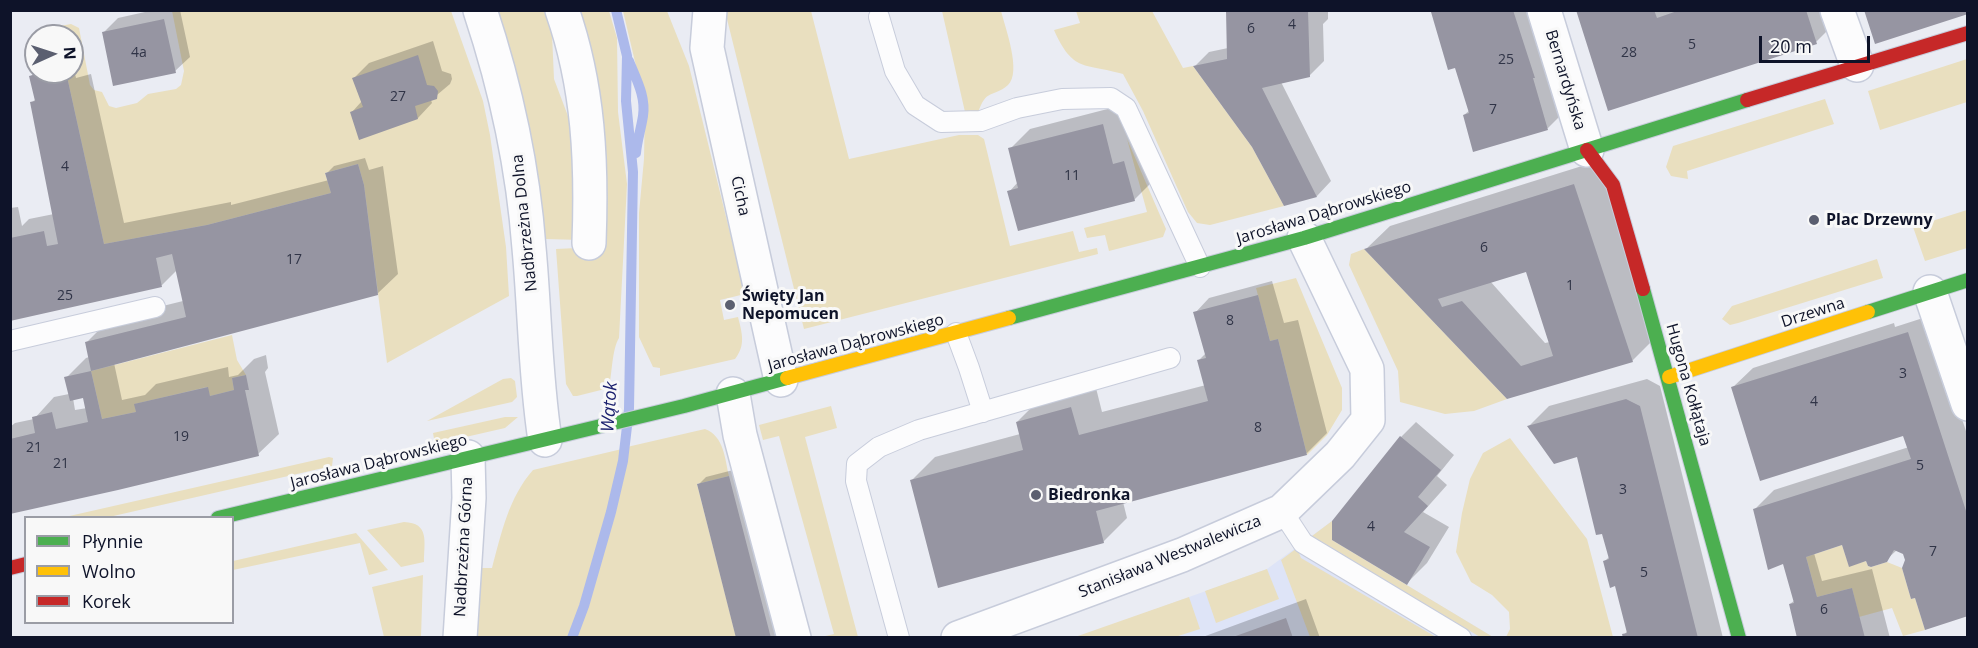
<!DOCTYPE html>
<html>
<head>
<meta charset="utf-8">
<style>
  body { margin:0 }
  #map { position:relative; width:1978px; height:648px; overflow:hidden; background:#eaecf3; font-family:"Open Sans",sans-serif }
  canvas { display:block }
  .frame { position:absolute; inset:0; border:12px solid #0e1329; pointer-events:none }
  .legend { position:absolute; left:24px; top:516px; width:210px; height:108px; box-sizing:border-box; background:#f8f8f8; border:2px solid #9a9ca5; margin:0; padding:8px 10px; list-style:none; font-size:18px; color:#0e1329 }
  .legend li { display:flex; align-items:center; gap:12px; height:30px }
  .legend b { width:30px; border:2px solid #9a9ca5 }
  .north { position:absolute; left:24px; top:24px; width:60px; height:60px; box-sizing:border-box; background:#f8f8f8; border:2px solid #9a9ca5; border-radius:50%; rotate:87deg; font-size:16px; font-weight:700; line-height:24px; text-align:center; color:#0e1329 }
  .north::after { content:''; display:block; margin:auto; width:21px; height:27px; background:#5b5f70; clip-path:polygon(50% 0,100% 100%,50% 72%,0 100%) }
  .scale { position:absolute; left:1759px; top:36px; width:111px; height:27px; box-sizing:border-box; border:3px solid #0e1329; border-top:0; padding-left:8px; font-size:18px; line-height:21px; white-space:nowrap; color:#0e1329; -webkit-text-stroke:4px #f8f8f8; paint-order:stroke }
</style>
</head>
<body>
<div id="map">
<canvas width="1978" height="648"></canvas>
<div class="frame"></div>
<ul class="legend">
<li><b style="height:8px;background:#4caf50"></b>Płynnie</li>
<li><b style="height:8px;background:#ffc107"></b>Wolno</li>
<li><b style="height:8px;background:#c62828"></b>Korek</li>
</ul>
<div class="north">N</div>
<div class="scale">20 m</div>
</div>
<script>
const ctx = document.querySelector('canvas').getContext('2d');
ctx.lineJoin = 'round';
function paint(path, color) {
  ctx.fillStyle = color;
  ctx.fill(path, 'evenodd');
}
function stroke(path, color, width, dash) {
  ctx.strokeStyle = color;
  ctx.lineWidth = width;
  ctx.lineCap = dash ? 'butt' : 'round';
  ctx.setLineDash(dash || []);
  ctx.stroke(path);
}
function write(font, color, halo, rows, align = 'center') {
  ctx.font = font + ' "Open Sans",sans-serif';
  ctx.lineWidth = 6;
  ctx.setLineDash([]);
  ctx.textBaseline = 'middle';
  ctx.strokeStyle = halo;
  ctx.fillStyle = color;
  for (const [text, x, y, turn = 0] of rows) {
    ctx.save();
    ctx.translate(x, y);
    ctx.rotate((+turn || 0) * Math.PI / 180);
    ctx.textAlign = isNaN(turn) ? turn : align;
    if (halo) ctx.strokeText(text, 0, 0);
    ctx.fillText(text, 0, 0);
    ctx.restore();
  }
}
const built = new Path2D(`
  M1332,521V540L1493,637L1075,638L1267,569Z`);
const green = new Path2D(`
  M172,11H451L483,101L490,135L506,247L509,296L387,363L364,185L358,164L325,173L331,193L207,225L104,244L66,72H72V36L42,35L60,31V26L71,24L79,28L90,85L94,90L102,92L109,106L116,108L137,103L148,94L176,89L181,85L184,71Z
  M497,11H551L554,79L574,132L582,240L545,239L539,185L531,134Z
  M572,11H609L617,38L618,112L627,184L619,338C612,349 612,374 609,388L577,396H573L566,384L556,249L598,247Z
  M623,11H667L689,66L745,294L720,300L724,320L738,317C742,333 746,345 735,359L660,376V368L653,367L639,337V213L644,159L645,104Z
  M725,11H811L849,159L959,135H978L984,139L1010,246L1073,231L1079,252L1097,248L1098,254L804,329Z
  M942,11H1001C1005,27 1022,72 1008,85C993,98 986,88 978,113L965,112Z
  M1076,11H1152L1183,68L1193,66L1252,147L1284,206L1210,225L1197,223L1188,212L1143,111L1123,74C1085,63 1073,73 1054,30L1080,23Z
  M1967,59V102L1880,130L1868,91Z
  M1825,99L1834,124L1687,171L1688,179L1671,176L1666,167L1673,146Z
  M1127,139L1166,229L1163,237L1109,251L1105,235L1087,238L1084,228L1147,212Z
  M1967,210V248L1925,261L1913,227Z
  M1364,249L1507,399L1474,411L1445,414L1400,402L1398,371L1349,265L1351,254Z
  M1877,259L1883,278L1738,323L1730,325L1722,319L1732,306Z
  M1296,278L1342,388V410L1327,435L1307,455L1278,339L1270,341L1256,288Z
  M232,335L237,360L246,375L232,378L234,390L210,396L207,387L135,404L136,412L102,419L91,371Z
  M511,378L515,381L517,397L512,402L427,421L503,379Z
  M831,406L837,428L805,437L858,637H821L834,634L779,436L763,440L759,425Z
  M505,417H518L505,428L435,444L433,433Z
  M705,429C724,436 725,459 729,476L697,484L736,637L574,638L587,607L613,513L627,447Z
  M1510,438L1587,539L1613,637H1506L1510,629L1509,612L1492,595L1471,582L1456,552L1462,513L1470,479L1483,453Z
  M622,449C611,513 592,578 568,637L476,638L480,568H492C501,534 509,497 533,470Z
  M329,457L333,458L332,466L109,517H65Z
  M1332,521V540L1493,637H1480L1312,536Z
  M404,522C430,523 424,542 424,562L401,567L367,530Z
  M356,533L388,570L369,575L360,543L233,570V561Z
  M1842,545L1849,566L1866,561L1868,566L1871,567L1887,562L1902,568L1911,599L1915,598L1925,630L1903,636L1892,608L1859,617L1852,588L1817,597L1806,557Z
  M1297,548L1301,558L1436,637H1310L1281,560Z
  M1267,569L1279,599L1216,623L1205,591Z
  M423,575L421,637H384L372,587Z
  M1189,597L1200,629L1175,637H1075Z`);
const shadow = new Path2D(`
  M154,10H180L190,57L175,71L103,33L118,18Z
  M1227,10H1328V19L1323,24L1324,61L1309,76L1281,82L1331,181L1317,196L1284,204L1253,146L1195,66L1209,52L1228,48Z
  M1435,10H1539L1568,108L1548,128L1474,150L1464,115L1470,110L1456,66L1433,12Z
  M1577,10H1833L1836,22L1816,42Z
  M433,41L442,71L451,74L452,79L450,84L431,100L432,103L418,118L352,112L362,101L354,78L369,63Z
  M72,61L76,78L91,74L124,223L231,202V205L329,180L327,173L334,166L365,158L369,170L383,166L398,274L377,294L114,363L122,400L145,395L156,384L228,367L229,377L238,375L254,359L266,355L268,368L265,372L279,434L258,454L10,512V427L15,423L34,419L54,397L69,394L66,378L86,358L89,357L86,343L110,319L183,301L177,270L162,285L10,318V208L18,207L22,226L29,219L54,214L31,103L36,99L31,76L36,71L72,72ZM84,396L87,408L75,410L73,398Z
  M1123,105L1154,180L1134,200L1009,192L1018,182L1010,149L1030,129Z
  M1598,161L1656,337L1632,361L1507,398L1366,249L1390,226ZM1527,270L1550,342L1545,343L1490,281Z
  M1272,281L1284,323L1298,320L1327,433L1307,453L1123,502L1127,518L1103,542L911,481L935,457L1020,434L1017,422L1041,398L1095,384L1102,412L1206,385L1199,360L1206,353L1195,313L1209,298Z
  M1923,318L1944,388L1951,386L1968,437V615L1907,560L1904,553L1897,550L1886,560L1867,559L1843,543L1814,553L1822,581L1872,569L1890,638H1799L1790,604L1795,600L1785,563L1754,510L1774,490L1909,447L1904,434L1732,388L1753,368L1894,323L1895,327Z
  M1647,379L1660,386L1723,638H1624V635L1628,630L1616,584L1605,561L1610,556L1578,455L1529,426L1549,406Z
  M1416,422L1454,455L1437,476L1447,485L1423,512L1449,527L1427,563L1407,583L1333,522L1401,437Z
  M737,469L780,638H738L699,484L706,477Z
  M1306,599L1320,638H1200Z`);
const stream = new Path2D(`
  M629,61C636,79 646,96 643,116C641,129 637,141 636,153
  M572,638L584,606L611,512L623,461L629,409L633,172L626,101L627,56L616,10`);
const building = new Path2D(`
  M1226,10H1308L1310,77L1262,88L1317,197L1284,206L1252,147L1193,66L1227,59Z
  M1437,10H1513L1535,78H1533L1548,130L1473,152L1463,115L1469,113L1455,68L1448,70L1431,12Z
  M1576,10H1654L1657,18L1680,10H1806L1817,44L1608,111Z
  M1864,10H1968V14L1875,44Z
  M164,19L176,73L113,86L102,32Z
  M418,55L427,85L434,86L438,91L437,99L415,106L418,119L359,140L350,112L363,107L352,78Z
  M46,72H66L104,244L207,225L331,193L325,173L358,164L364,185L378,295L91,371L85,342L186,317L172,254L156,258L162,287L10,321V238L44,231L47,246L58,244L30,102L35,101L29,76Z
  M1103,124L1113,164L1124,161L1135,201L1018,231L1007,191L1018,188L1008,148Z
  M1574,184L1633,362L1507,399L1364,249ZM1526,272L1553,356L1521,366L1462,301L1442,307L1438,299Z
  M1258,295L1270,341L1278,339L1307,455L1096,511L1104,543L938,588L910,480L1023,450L1016,422L1071,407L1079,435L1208,401L1197,360L1206,358L1193,312Z
  M1908,332L1968,517V616L1925,630L1915,598L1911,599L1902,568L1905,560L1903,554L1894,550L1887,562L1871,567L1868,566L1866,561L1849,567L1842,545L1806,557L1817,597L1852,588L1865,638H1797L1789,604L1794,603L1783,564L1768,570L1753,509L1911,459L1903,436L1760,481L1731,387Z
  M91,371L102,419L136,412L134,404L208,387L210,396L234,390L232,378L246,375L249,390H245L259,456L118,490L10,514V439L35,433L32,417L52,412L56,429L88,422L83,398L70,401L64,377Z
  M1626,399L1640,406L1698,638H1623L1622,634L1627,633L1615,586L1610,588L1603,561L1609,559L1602,534L1596,535L1577,457L1554,464L1527,426Z
  M1400,436L1441,470L1418,497L1428,506L1404,532L1430,547L1407,585L1332,540V521Z
  M729,476L771,638H736L697,484Z
  M1286,618L1293,638H1233V637Z`);
const lane = new Path2D(`
  M879,17L895,71L915,105L941,122L981,121L1017,108L1062,99L1111,98L1126,108L1200,267
  M956,333L969,368L983,412
  M10,341L155,307
  M1282,511L1303,543L1461,638
  M899,638L856,481L857,464L879,447L919,430L1170,358`);
const street = new Path2D(`
  M480,10C506,88 523,167 529,248C535,312 535,376 545,440
  M562,10C589,87 592,163 589,243
  M710,10L707,48L781,380
  M1544,10L1587,150
  M1837,10L1857,65
  M1930,292L1968,404
  M733,394L740,435L794,638
  M460,638L469,498L468,457
  M958,638L1182,555L1282,511L1340,455L1368,420L1367,369L1304,238`);
const fast = new Path2D(`
  M1643,289L1739,638
  M1868,312L1968,280
  M1009,318L1304,238L1747,100
  M218,518L684,406L787,378`);
const slow = new Path2D(`
  M1669,377L1868,312
  M787,378L1009,318`);
const jam = new Path2D(`
  M1747,100L1968,33
  M1587,150L1613,185L1643,289
  M10,568L26,564`);
const markers = [
  [1814,220,6,"#5b5f70"],
  [730,305,6,"#5b5f70"],
  [1036,495,6,"#5b5f70"]
];
const numberNames = [
  ["4",1292,25],
  ["6",1251,29],
  ["5",1692,45],
  ["4a",139,53],
  ["28",1629,53],
  ["25",1506,60],
  ["27",398,97],
  ["7",1493,110],
  ["4",65,167],
  ["11",1072,176],
  ["6",1484,248],
  ["17",294,260],
  ["1",1570,286],
  ["25",65,296],
  ["8",1230,321],
  ["3",1903,374],
  ["4",1814,402],
  ["8",1258,428],
  ["19",181,437],
  ["21",34,448],
  ["21",61,464],
  ["5",1920,466],
  ["3",1623,490],
  ["4",1371,527],
  ["7",1933,552],
  ["5",1644,573],
  ["6",1824,610]
];
const streetNames = [
  ["Bernardyńska",1565,80,73],
  ["Cicha",740,196,78],
  ["Jarosława Dąbrowskiego",1324,213,-17],
  ["Nadbrzeżna Dolna",525,223,-96],
  ["Drzewna",1813,313,-18],
  ["Jarosława Dąbrowskiego",856,343,-15],
  ["Hugona Kołłątaja",1688,385,74],
  ["Jarosława Dąbrowskiego",379,462,-14],
  ["Nadbrzeżna Górna",464,547,-87],
  ["Stanisława Westwalewicza",1170,557,-22]
];
const poiNames = [
  ["Plac Drzewny",1826,220],
  ["Święty Jan",742,296],
  ["Nepomucen",742,314],
  ["Biedronka",1048,495]
];
const waterNames = [
  ["Wątok",610,407,-86]
];
paint(built, '#dee4f7');
paint(green, '#e9dfbf');
paint(shadow, '#0003');
stroke(stream, '#acb9eb', 10);
paint(building, '#9695a2');
stroke(lane, '#c7ccdb', 22);
stroke(street, '#c7ccdb', 36);
stroke(fast, '#c7ccdb', 16);
stroke(slow, '#c7ccdb', 16);
stroke(jam, '#c7ccdb', 16);
stroke(lane, '#fcfcfd', 20);
stroke(street, '#fcfcfd', 33);
stroke(fast, '#4caf50', 14);
stroke(slow, '#ffc107', 14);
stroke(jam, '#c62828', 14);
for (const [x, y, r, color] of markers) {
  const dot = new Path2D();
  dot.arc(x, y, r, 0, 2 * Math.PI);
  ctx.fillStyle = color;
  ctx.fill(dot);
  stroke(dot, '#f8f8f8', 2);
}
write('14px', '#303447', null, numberNames);
write('16px', '#0e1329', '#f8f8f8', streetNames);
write('bold 16px', '#0e1329', '#f8f8f8', poiNames, 'left');
write('italic 18px', '#1b206e', '#f8f8f8', waterNames);
</script>
</body>
</html>
